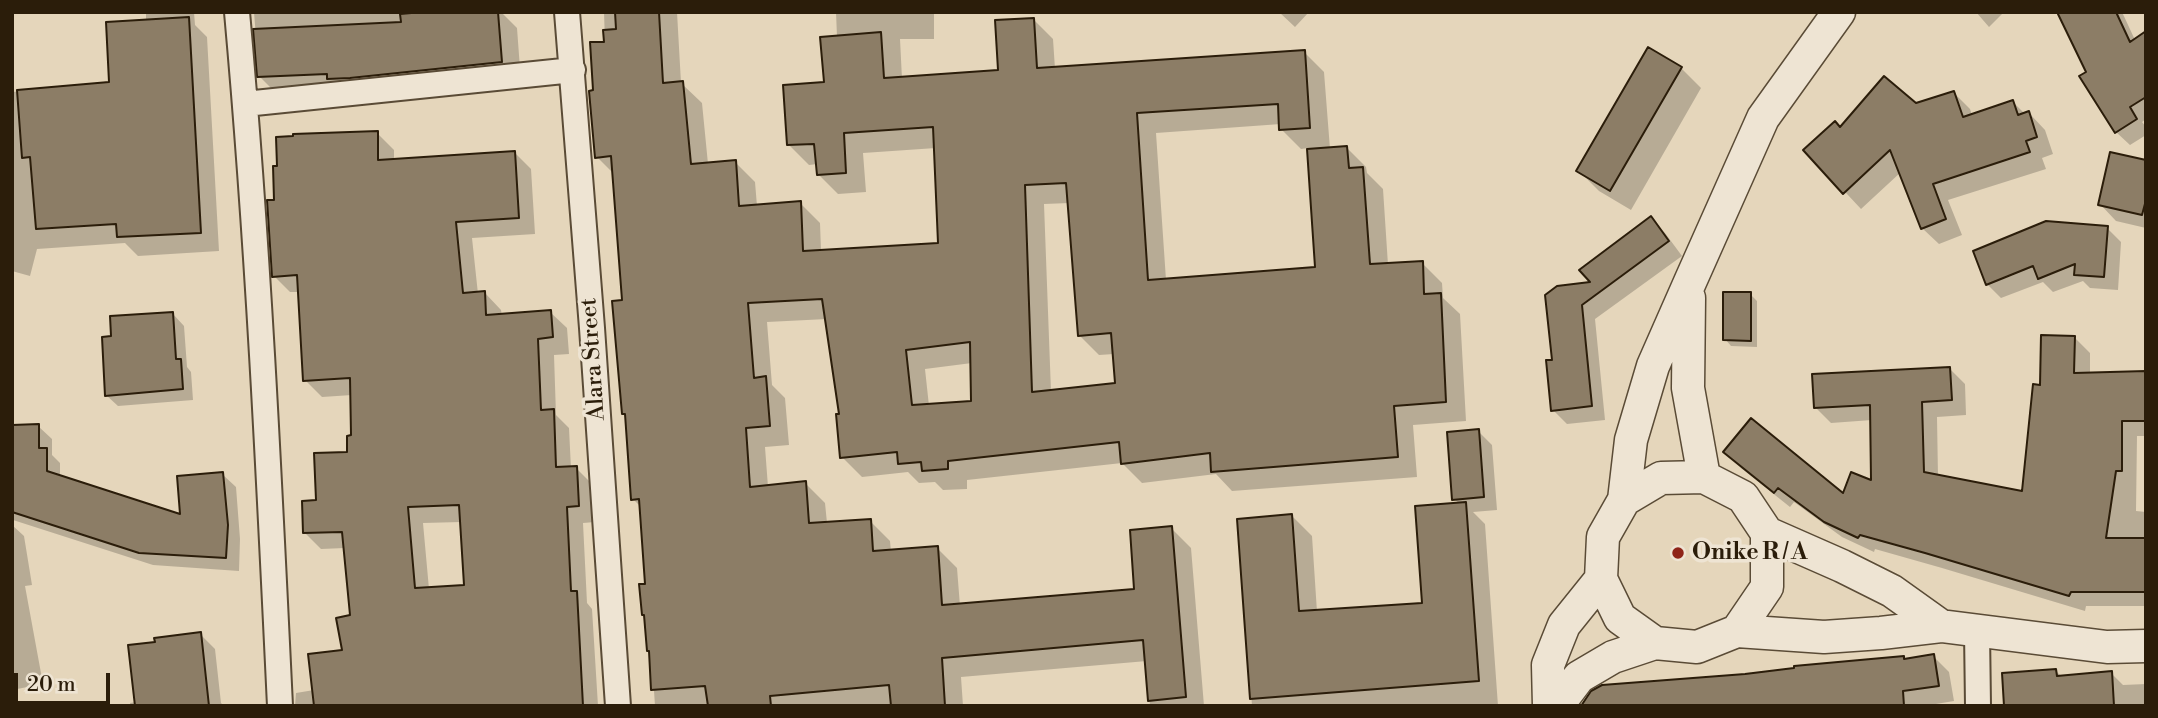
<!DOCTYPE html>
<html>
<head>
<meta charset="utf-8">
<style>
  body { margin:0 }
  #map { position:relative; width:2158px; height:718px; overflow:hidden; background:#e5d6bb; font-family:"Libre Bodoni",serif }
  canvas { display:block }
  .frame { position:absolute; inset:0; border:14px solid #2b1d0a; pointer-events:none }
  .scale { position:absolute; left:14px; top:673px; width:96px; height:32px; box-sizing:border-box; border:4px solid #2b1d0a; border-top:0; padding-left:9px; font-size:21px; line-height:24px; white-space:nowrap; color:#2b1d0a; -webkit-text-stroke:5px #eee4d3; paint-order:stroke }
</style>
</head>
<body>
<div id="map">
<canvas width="2158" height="718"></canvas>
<div class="frame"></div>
<div class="scale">20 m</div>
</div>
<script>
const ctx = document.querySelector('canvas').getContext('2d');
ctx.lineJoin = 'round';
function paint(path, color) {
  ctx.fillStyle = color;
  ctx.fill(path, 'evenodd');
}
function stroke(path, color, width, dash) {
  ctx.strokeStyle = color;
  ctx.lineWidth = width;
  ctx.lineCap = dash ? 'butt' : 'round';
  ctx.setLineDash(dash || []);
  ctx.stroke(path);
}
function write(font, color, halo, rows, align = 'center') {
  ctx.font = font + ' "Libre Bodoni",serif';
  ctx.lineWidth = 7;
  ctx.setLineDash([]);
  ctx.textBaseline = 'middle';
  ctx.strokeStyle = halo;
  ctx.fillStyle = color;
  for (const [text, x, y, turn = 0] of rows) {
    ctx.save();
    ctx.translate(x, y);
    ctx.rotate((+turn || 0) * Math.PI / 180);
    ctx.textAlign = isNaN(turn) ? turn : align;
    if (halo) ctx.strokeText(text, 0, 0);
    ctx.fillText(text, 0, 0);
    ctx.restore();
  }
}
const shadow = new Path2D(`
  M146,12H194L195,25L207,37L219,251L138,256L125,243L37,249L30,276L12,271V92L111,84L146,21Z
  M254,12H501L517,28L521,82L279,96L259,76Z
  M604,12H677L681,83L702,103L708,164L735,162L755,182L757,206L800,203L820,223L821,251L940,244L936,148L863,153L866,192L838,194L818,174V164L809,165L789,145L826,84L837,37L836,12H934V39H900L902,79L1000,72L1033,19L1053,39L1055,69L1304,52L1324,72L1330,149L1346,147L1366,167L1367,173L1383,189L1388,265L1422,263L1442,283L1443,298L1460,314L1466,421L1413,425L1417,477L1232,491L1216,474L1142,483L1122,463L967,480V489L943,490L935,482L919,483L908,472L862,477L842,457L841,415L827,319L767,322L772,385L785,398L789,445L765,447L768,487L805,483L825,503L827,523L870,521L890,541L891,552L937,548L957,568L960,606L1136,591L1171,528L1191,548L1204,706H1150L1147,661L961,677L963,706H655L642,508L633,499L627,417L623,413L624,301L615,175L597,157L594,92L605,43ZM1281,124V129L1301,149L1308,148L1317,269L1166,280L1156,133ZM1070,203L1079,335L1099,355L1114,354L1117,385L1051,392L1044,204ZM972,363L973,403L929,406L925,369Z
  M1279,12H1309L1295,27Z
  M1976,12H2004L1989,27Z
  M2073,12H2122L2135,40L2146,43V119L2142,122L2146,127V135L2130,145L2116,132L2088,72Z
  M1681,68L1701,88L1631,210L1599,191L1579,171Z
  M1954,93L1970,109L1972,115L2013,102L2025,114L2029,113L2045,130L2053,154L2042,158L2046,169L1948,200L1962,235L1939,244L1922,228L1901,172L1861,209L1806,150L1841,129Z
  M377,133L394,150V161L515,153L531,169L535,234L472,238L478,294L485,293L501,310L502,316L550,312L567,328L569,354L554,355L556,415L569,428L571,469L576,468L593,485L595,522L583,523L587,603L592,609L598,706H295L296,693L314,690L344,652L352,617L345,548L321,549L305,533L318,502L349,453L352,437V395L322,397L305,380L300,292H290L274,276L276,201ZM461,522L466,587L429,589L423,523Z
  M2146,162V228L2116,221L2100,204Z
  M1651,219L1665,233L1682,256L1595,319L1605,420L1567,424L1553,410L1554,361L1547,296L1593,284Z
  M2107,228L2121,242L2118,290L2090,288L2083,281L2053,292L2043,282L2001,298L1987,284Z
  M1750,294L1757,301V347L1731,346L1725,339Z
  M173,314L184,326L187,367L191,372L193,400L118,406L106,395L113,338Z
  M2075,338L2090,353V374L2146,373V436H2137L2136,511L2146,512V606H2086L2085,611L1942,568L1875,549L1874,552L1842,537L1794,502L1790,507L1741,468L1726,452L1844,495L1873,482L1872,420L1831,423L1815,407L1950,369L1965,384L1966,415L1937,417L1938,477L2023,494L2042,387Z
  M12,426H38L52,439V455L60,463V477L181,516L222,474L236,487L240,539L239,571L153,565L13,520Z
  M1478,431L1492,445L1497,510L1473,512L1485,524L1498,706H1252L1239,520L1292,516L1312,536L1317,612L1424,604L1460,504L1454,499Z
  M12,525L24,536L32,585L25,586L43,684L12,690Z
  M200,634L215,649L221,703L224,706H131L130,703L136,702Z
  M1933,656L1949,672L1954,701L1924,706H1594Z
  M2056,671L2062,677L2111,673L2123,685L2146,684V706H2006Z`);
const building = new Path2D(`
  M423,12H498L502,62L350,78L327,79V74L257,77L253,29L401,22L400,14Z
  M615,12H659L663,83L683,81L691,164L736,160L739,206L801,201L803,251L938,243L933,127L844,133L846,173L817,175L814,144L787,145L783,85L824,82L820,37L881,32L884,78L998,70L995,20L1034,18L1037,68L1305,50L1310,128L1279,130L1278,104L1137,113L1148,280L1315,267L1307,149L1347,146L1349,168L1363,167L1370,264L1423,261L1424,294L1441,293L1446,402L1394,406L1398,457L1211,472L1210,453L1121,464L1119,442L948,461V469L922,471L921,462L898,464L897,452L840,458L836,414H839L822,299L748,303L754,378L766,376L770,426L746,428L750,487L806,481L809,523L871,519L873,551L938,546L942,605L1134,589L1130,530L1172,526L1186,697L1148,701L1143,640L942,658L945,706H891L889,685L770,696L771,706H708L705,686L651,690L649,651H647L644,615H642L639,584H645L639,499L631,500L625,414H622L612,301L622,300L611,156L595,158L589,91L593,90L590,42H604L603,30L616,29ZM1066,183L1078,336L1111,333L1115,383L1032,392L1025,185ZM970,342L971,401L912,405L906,350Z
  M2057,12H2116L2130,42L2146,31V97L2130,107L2137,119L2115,133L2079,76L2086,72Z
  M189,17L201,233L117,237L116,224L36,229L30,157L22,158L17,90L109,82L106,22Z
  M1648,47L1682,67L1610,191L1576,171Z
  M1884,76L1916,103L1954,91L1963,117L2013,100L2018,115L2029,111L2037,137L2026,141L2030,152L1933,184L1946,219L1921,229L1890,150L1843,194L1803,150L1835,121L1840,127Z
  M378,131V160L515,151L519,218L456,222L463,293L485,291L486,315L551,310L553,337L538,339L541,410L554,409L556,467L577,466L579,506L567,507L571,591H577L583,706H314L308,654L342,650L336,618L350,615L342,532L303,533L302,501L316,500L314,453L347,452V436L351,435L350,378L303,381L297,275L272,277L267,200H274L273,166H277L276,137L293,136V134ZM459,505L464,585L415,588L408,507Z
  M2110,152L2146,160V200L2142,215L2098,205Z
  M1651,216L1669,241L1582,305L1592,406L1551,411L1546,360H1552L1545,295L1557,286L1590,282L1579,270Z
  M2046,221L2108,226L2104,277L2074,275L2075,264L2038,279L2033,266L1986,285L1973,251Z
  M1723,292H1751V341L1723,340Z
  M173,312L176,359H181L183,389L105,396L102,337L111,336L110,316Z
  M2041,335L2075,336L2074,373L2146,371V421H2122V471H2116L2106,538H2146V592H2071L2069,596L1925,553L1860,535L1858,538L1824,522L1778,488L1774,493L1723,452L1751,418L1843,493L1851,472L1871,480L1870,405L1814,408L1812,374L1950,367L1952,400L1922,402L1924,472L2022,491L2033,384L2040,385Z
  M39,424V448H47V471L180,514L177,476L223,472L228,525L226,558L139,553L12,512V425Z
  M1479,429L1484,497L1452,500L1447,432Z
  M1466,502L1479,681L1250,699L1237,519L1292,514L1299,611L1422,603L1415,506Z
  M201,632L209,706H135L128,645L155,642L154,638Z
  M1934,654L1939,686L1903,691L1904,706H1581L1591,691L1602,685L1745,674L1794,668V666L1904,656V659Z
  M2056,669L2057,676L2112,671L2114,706H2004L2002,673Z`);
const minor = new Path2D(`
  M237,12C258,243 269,475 280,706
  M567,12L592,328L618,706
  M245,104L573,70
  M1977,631L1978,706`);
const tertiary = new Path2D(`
  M1689,298L1688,388L1704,477
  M1624,500L1631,440L1653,366L1690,282L1763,118L1839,12
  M1767,533L1842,566L1892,591L1941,626
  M1737,631L1824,637L1881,633L1941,626L2107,647L2146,646
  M1549,706L1548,665L1564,625L1601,579L1603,537L1624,500L1661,478L1704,477L1743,497L1767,533V587L1737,631L1697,647L1655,643L1620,618L1601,579
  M1557,706L1579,677L1613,657L1655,643`);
const markers = [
  [1678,553,7,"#8f2418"]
];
const streetNames = [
  ["Alara Street",594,359,-94]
];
const poiNames = [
  ["Onike R / A",1692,553]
];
paint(shadow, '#0003');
paint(building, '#8c7d66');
stroke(building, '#2b1d0a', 2);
stroke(minor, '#5a4b36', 28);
stroke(tertiary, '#5a4b36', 35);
stroke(minor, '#eee4d3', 24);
stroke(tertiary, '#eee4d3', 32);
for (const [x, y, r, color] of markers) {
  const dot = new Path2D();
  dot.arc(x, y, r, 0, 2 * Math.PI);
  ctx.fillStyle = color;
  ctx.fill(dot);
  stroke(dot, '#eee4d3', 2.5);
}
write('23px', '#2b1d0a', '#eee4d3', streetNames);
write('bold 23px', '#2b1d0a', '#eee4d3', poiNames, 'left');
</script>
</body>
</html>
